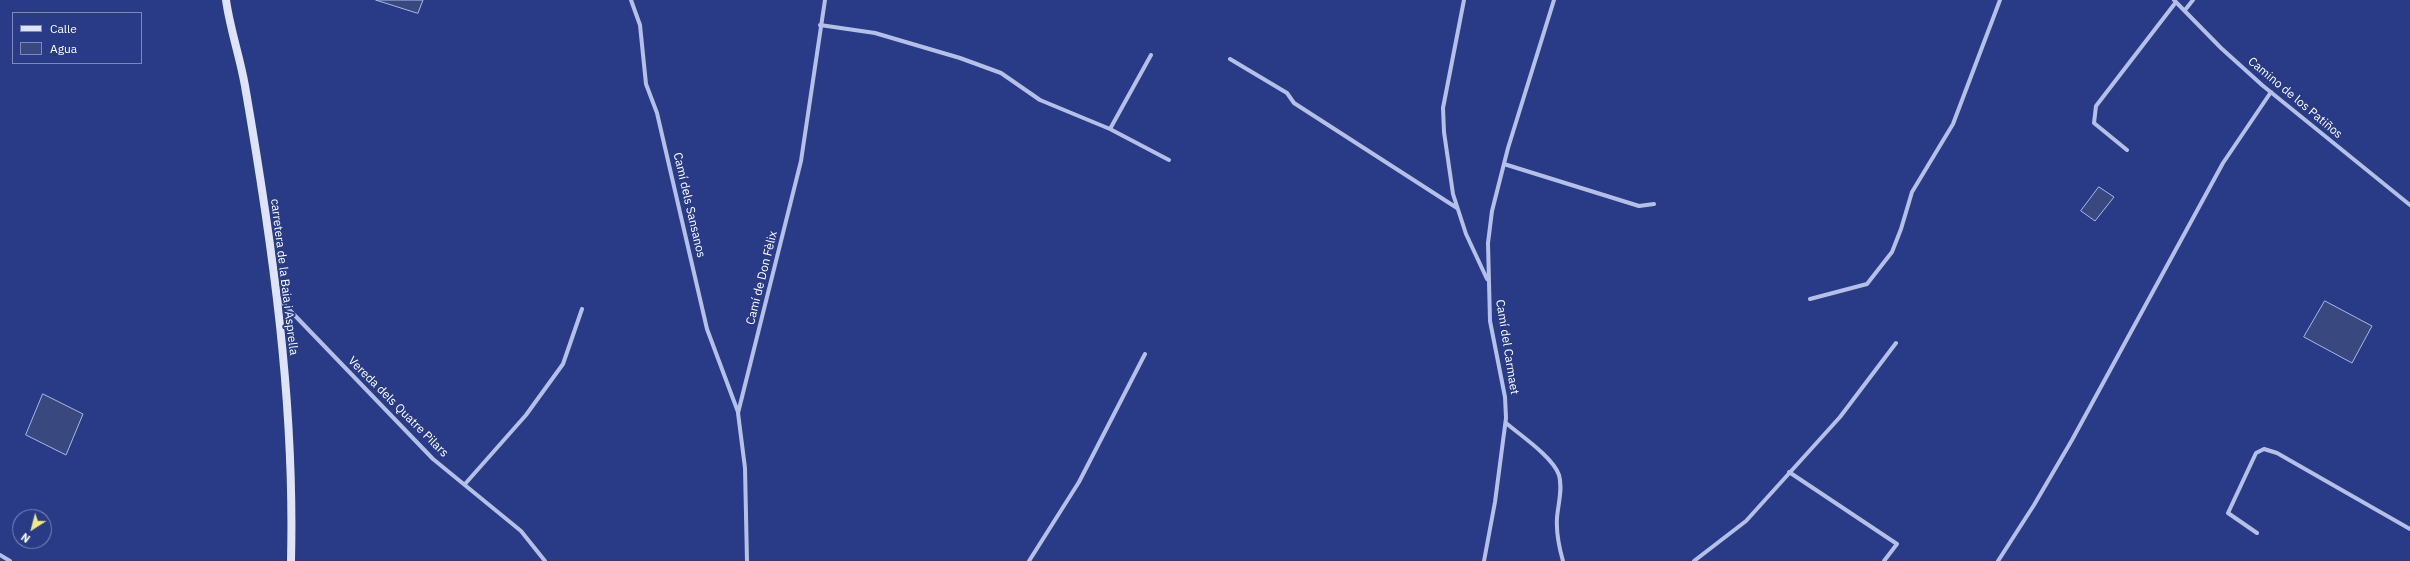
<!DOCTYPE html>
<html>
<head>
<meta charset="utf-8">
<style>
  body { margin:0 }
  #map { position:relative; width:2410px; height:561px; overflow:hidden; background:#293b87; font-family:"IBM Plex Sans",sans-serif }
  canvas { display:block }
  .legend { position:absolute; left:12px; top:12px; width:130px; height:52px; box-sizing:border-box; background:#293b87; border:1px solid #7f89b7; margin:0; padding:5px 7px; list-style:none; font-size:12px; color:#fff }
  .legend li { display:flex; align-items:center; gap:8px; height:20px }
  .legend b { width:20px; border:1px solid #7f89b7 }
  .north { position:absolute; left:12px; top:509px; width:40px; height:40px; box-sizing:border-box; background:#293b87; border:1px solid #7f89b7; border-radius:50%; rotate:216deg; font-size:11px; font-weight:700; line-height:16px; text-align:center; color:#fff }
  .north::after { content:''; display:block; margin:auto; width:14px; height:18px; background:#efea7b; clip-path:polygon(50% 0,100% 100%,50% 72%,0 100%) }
</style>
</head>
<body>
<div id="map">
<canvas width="2410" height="561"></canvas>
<ul class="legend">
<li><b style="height:5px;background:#dee3f7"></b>Calle</li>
<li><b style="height:11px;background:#3a4880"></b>Agua</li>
</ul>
<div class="north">N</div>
</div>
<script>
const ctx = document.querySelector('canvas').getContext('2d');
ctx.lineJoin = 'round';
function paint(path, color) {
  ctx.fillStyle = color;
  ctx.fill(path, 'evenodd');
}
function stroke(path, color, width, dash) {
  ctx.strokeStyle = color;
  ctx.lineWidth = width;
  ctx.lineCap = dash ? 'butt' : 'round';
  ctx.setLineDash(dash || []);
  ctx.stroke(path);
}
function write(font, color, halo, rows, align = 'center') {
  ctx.font = font + ' "IBM Plex Sans",sans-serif';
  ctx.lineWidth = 4;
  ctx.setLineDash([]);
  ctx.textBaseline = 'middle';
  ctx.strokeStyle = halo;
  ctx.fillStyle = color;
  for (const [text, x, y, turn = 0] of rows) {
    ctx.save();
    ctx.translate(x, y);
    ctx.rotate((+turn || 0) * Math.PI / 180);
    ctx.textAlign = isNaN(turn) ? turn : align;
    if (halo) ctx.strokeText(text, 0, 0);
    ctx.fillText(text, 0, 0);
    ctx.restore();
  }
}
const water = new Path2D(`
  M376,0H423L418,13Z
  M2099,187L2114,197L2095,221L2081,211Z
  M2325,301L2372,326L2352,363L2304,337Z
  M43,394L83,414L66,455L26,435Z`);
const minor = new Path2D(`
  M631,0L640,25L646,84L657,113L707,329L738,412
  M1464,0L1443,108L1444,132L1453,194L1466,234L1487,279
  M2174,0L2221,48L2262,85L2410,205
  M2185,10L2193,0
  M820,25L875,33L960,58L1001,73L1040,100L1110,129L1169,160
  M1230,59L1287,93L1294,103L1457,208
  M1110,129L1151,55
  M2127,150L2094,123L2096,106L2176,2
  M1504,164L1639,206L1654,204
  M278,298L433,459L521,531L545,561
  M1810,299L1867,284L1892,252L1901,229L1912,192L1953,124L2000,0
  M1506,423C1520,435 1553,457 1559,475C1563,489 1558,504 1557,518C1556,533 1559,547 1563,561
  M1789,472L1897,544L1884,561
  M465,484L526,415L563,364L582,309
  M2257,533L2228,513L2256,453L2264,449L2277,453L2410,529
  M0,555L10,561
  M747,561L745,468L738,413L801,161L825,0
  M1029,561L1079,482L1145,354
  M1484,561L1495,502L1506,418L1505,397L1490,321L1488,243L1492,211L1508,148L1554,0
  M1694,561L1746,521L1840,417L1896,343
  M1998,561L2034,505L2072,440L2223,163L2271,92`);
const secondary = new Path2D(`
  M226,0C230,29 240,57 245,86C272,242 295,402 291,561`);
const streetNames = [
  ["Camino de los Patiños",2295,98,40],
  ["Camí dels Sansanos",689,205,77],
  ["carretera de la Baia i Asprella",284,277,83],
  ["Camí de Don Fèlix",762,278,-76],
  ["Camí del Carmaet",1507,347,81],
  ["Vereda dels Quatre Pilars",398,407,45]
];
paint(water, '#3a4880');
stroke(water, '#a9b8e8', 1);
stroke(minor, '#b5c0e8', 4);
stroke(secondary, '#dee3f7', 8);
write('12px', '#fff', '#293b87', streetNames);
</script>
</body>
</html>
